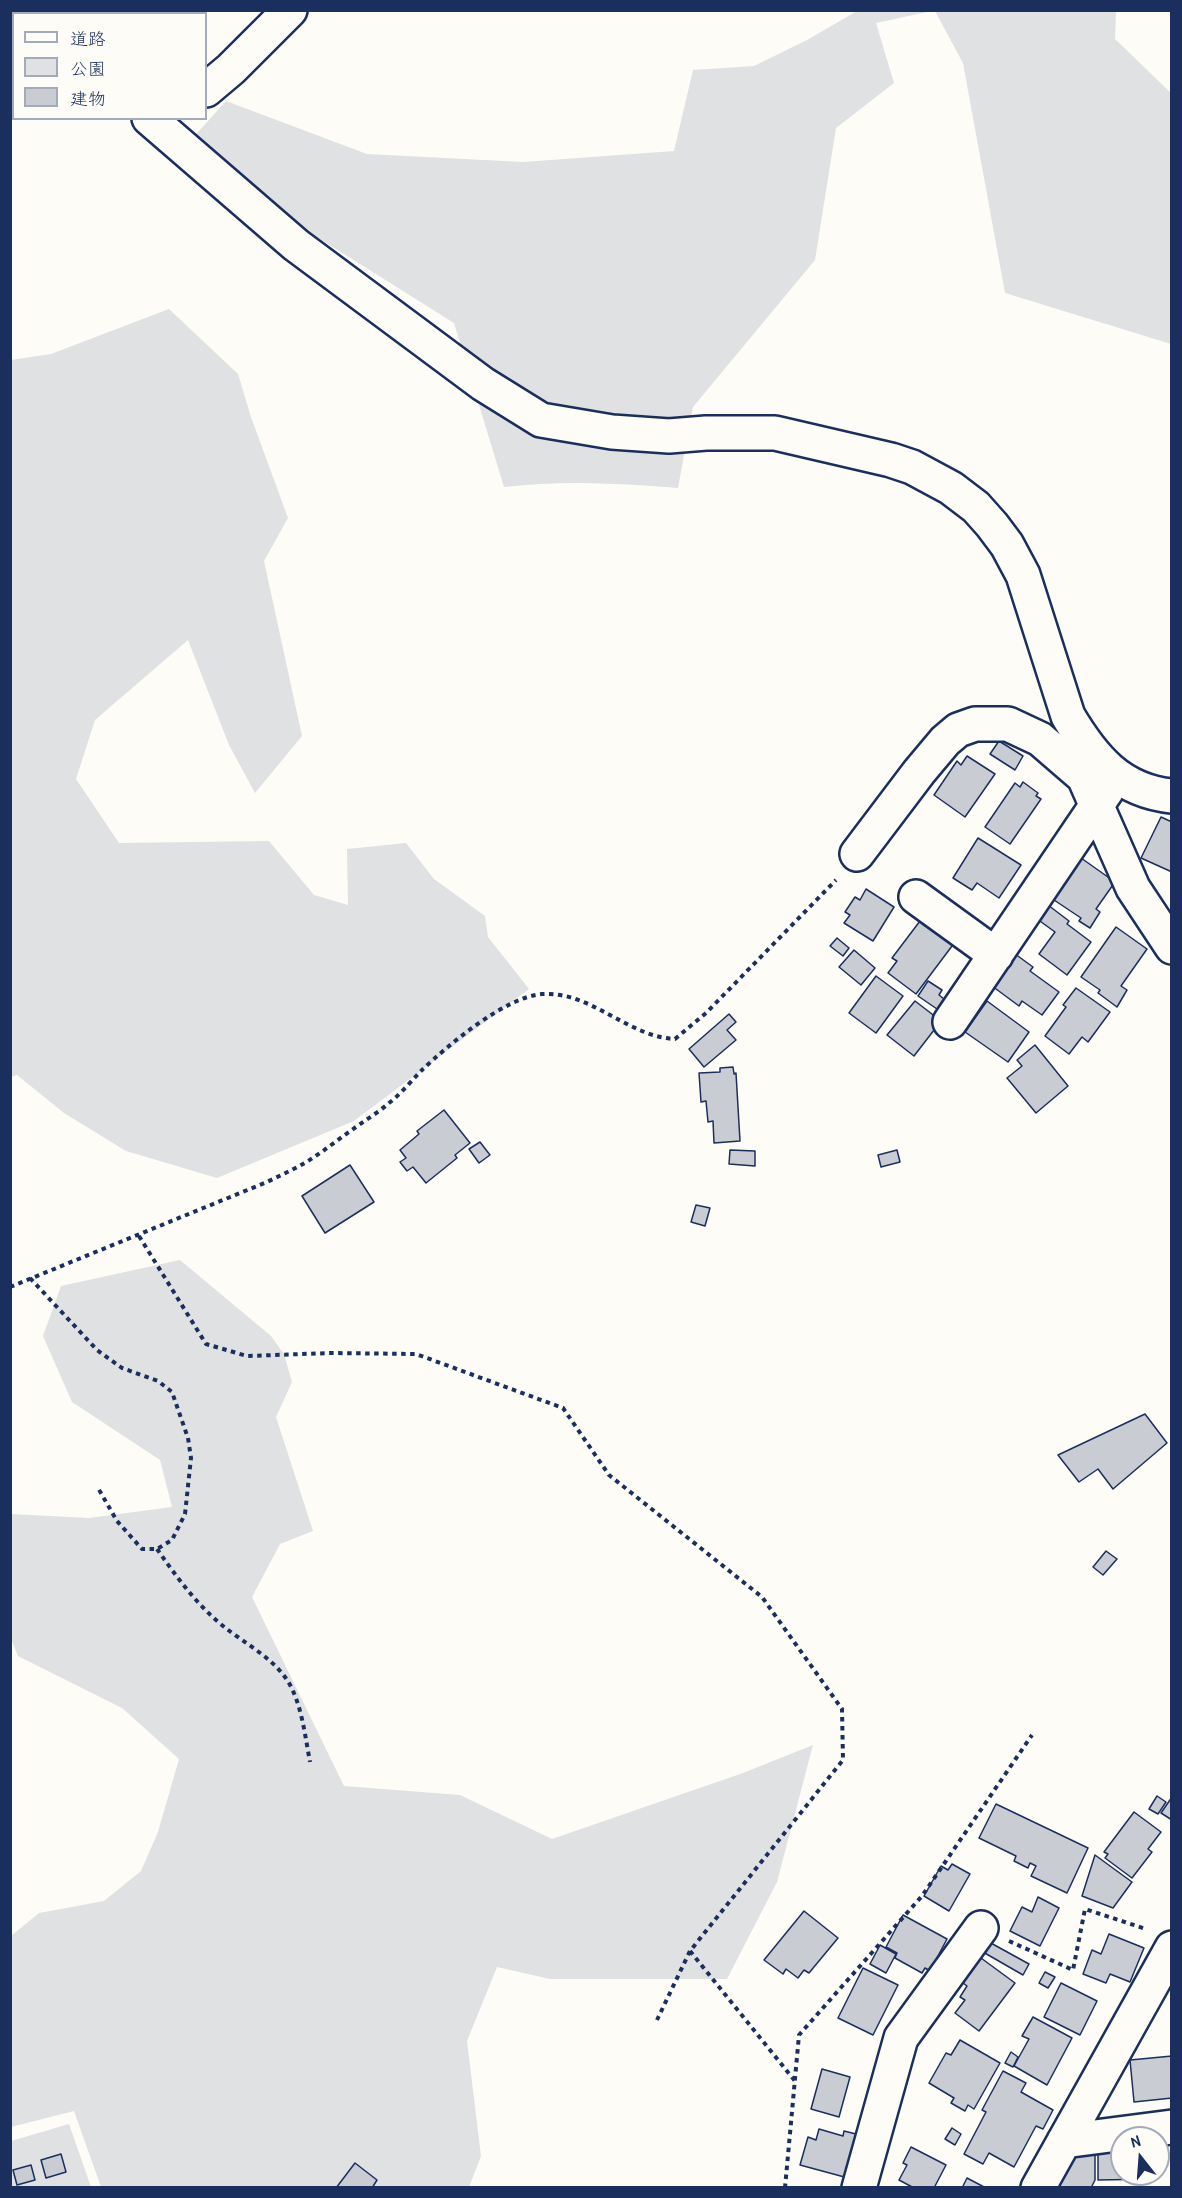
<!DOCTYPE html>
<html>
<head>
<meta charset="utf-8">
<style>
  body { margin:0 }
  #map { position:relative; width:1182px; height:2198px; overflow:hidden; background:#fdfcf7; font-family:"Patrick Hand","Klee One",sans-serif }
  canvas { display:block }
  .frame { position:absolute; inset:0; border:12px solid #1b2f5e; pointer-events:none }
  .legend { position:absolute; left:12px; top:12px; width:195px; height:108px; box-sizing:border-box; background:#fdfcf7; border:2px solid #a3aaba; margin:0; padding:8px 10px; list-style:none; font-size:18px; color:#1b2f5e }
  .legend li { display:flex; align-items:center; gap:12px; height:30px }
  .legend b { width:30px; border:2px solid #a3aaba }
  .north { position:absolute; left:1110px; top:2126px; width:60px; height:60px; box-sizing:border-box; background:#fdfcf7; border:2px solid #a3aaba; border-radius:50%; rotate:343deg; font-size:16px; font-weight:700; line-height:24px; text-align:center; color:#1b2f5e }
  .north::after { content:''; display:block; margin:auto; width:21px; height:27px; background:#1b2f5e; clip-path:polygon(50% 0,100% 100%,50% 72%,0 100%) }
</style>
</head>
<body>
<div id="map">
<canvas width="1182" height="2198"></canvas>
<div class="frame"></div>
<ul class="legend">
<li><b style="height:8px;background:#fdfcf7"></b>道路</li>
<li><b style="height:16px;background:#e0e1e3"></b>公園</li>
<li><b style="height:16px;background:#c9ccd3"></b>建物</li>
</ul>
<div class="north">N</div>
</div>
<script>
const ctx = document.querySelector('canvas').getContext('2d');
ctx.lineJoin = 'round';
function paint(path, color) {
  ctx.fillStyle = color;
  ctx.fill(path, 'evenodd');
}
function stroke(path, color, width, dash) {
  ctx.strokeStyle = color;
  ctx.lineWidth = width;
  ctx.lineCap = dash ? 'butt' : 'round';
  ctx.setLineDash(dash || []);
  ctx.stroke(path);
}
const green = new Path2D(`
  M857,11H932L876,23L894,83L836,128L815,260L693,407L678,488C620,483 562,480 504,487L454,323L312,234L190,141L226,101L367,154L523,162L674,151L693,70L754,66L807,40Z
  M935,11H1116L1115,39L1171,93V344L1005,293L963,63Z
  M169,309L238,374L251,417L288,518L264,561L302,736L255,793L229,745L188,640L95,720L76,779L119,843L269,841L314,895L348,905L347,849L406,843L434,879L485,916L488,937L529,989L354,1121L217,1178L126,1151L64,1113L17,1075L11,1077V360L51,354Z
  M180,1260L271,1336L284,1354L292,1382L276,1417L313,1531L280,1544L252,1597L344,1786L460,1795L552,1839L743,1773L813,1745L777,1882L727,1979H550L497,1967L467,2041L481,2156L469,2187H101L74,2111L11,2127V1936L39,1913L104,1901L141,1871L158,1832L179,1759L122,1708L18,1656L11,1639V1514L89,1518L172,1507L160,1460L72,1402L43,1336L61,1286Z
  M69,2124L91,2187L11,2188V2141Z`);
const building = new Path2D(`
  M999,741L1023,756L1015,770L990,754Z
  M967,756L995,774L965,817L934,795L957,761L961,765Z
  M1023,782L1038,793L1036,796L1041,799L1010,844L985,827L1015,783L1020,787Z
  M1161,817L1172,822V872L1141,858Z
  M978,838L1021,865L999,898L977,883L972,890L953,878Z
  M1081,858L1115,882L1096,909L1100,912L1090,928L1079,921L1081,918L1048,896L1062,876L1067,879Z
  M866,889L894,907L873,941L844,923L850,915L845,912L855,897L860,900Z
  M1044,902L1069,921L1067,924L1091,942L1067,975L1039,954L1055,932L1033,916Z
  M920,921L928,928L932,924L955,942L916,994L888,973L897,961L892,958Z
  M1116,927L1147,949L1121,986L1127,990L1117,1007L1098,993L1100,990L1081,977Z
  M837,938L849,948L843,956L830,946Z
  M854,950L875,968L861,985L839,967Z
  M1011,951L1033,967L1030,971L1059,992L1042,1015L1022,1001L1019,1006L988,983Z
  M876,976L903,996L876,1033L849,1013Z
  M928,981L942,990L939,995L944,999L937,1009L918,996Z
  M1076,988L1110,1012L1088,1042L1082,1037L1069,1054L1045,1036L1066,1007L1063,1005Z
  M915,1001L941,1021L914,1056L887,1035Z
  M987,1001L1029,1032L1008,1062L965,1032Z
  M729,1014L736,1022L727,1030L736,1040L704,1067L689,1049Z
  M1035,1045L1068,1086L1036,1113L1007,1078L1022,1066L1017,1060Z
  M733,1067L734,1074L736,1073L740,1141L714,1143L713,1121L708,1122L706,1101L701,1102L699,1073L720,1072V1068Z
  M444,1110L470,1143L455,1155L457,1158L426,1183L413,1167L407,1171L400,1162L406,1158L400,1150L419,1134L417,1131Z
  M480,1142L490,1155L479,1163L469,1149Z
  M730,1150L755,1151V1166L729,1164Z
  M897,1150L900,1162L881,1167L878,1155Z
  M350,1165L374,1202L325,1233L302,1196Z
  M696,1205L710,1208L705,1226L691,1222Z
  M1145,1414L1167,1443L1113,1489L1098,1469L1079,1482L1058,1455Z
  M1106,1551L1117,1559L1103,1575L1093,1567Z
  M1157,1796L1166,1802L1158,1814L1149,1809Z
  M1172,1797V1820L1161,1813Z
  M996,1804L1088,1848L1067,1893L1031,1876L1036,1866L1030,1863L1028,1868L1014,1861L1016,1856L979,1838Z
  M1134,1812L1161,1832L1148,1849L1152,1852L1132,1878L1105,1858L1108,1854L1104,1852Z
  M1095,1855L1132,1882L1113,1908L1082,1896Z
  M952,1864L970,1874L949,1911L924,1896L941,1866L948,1870Z
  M1038,1897L1059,1908L1040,1946L1010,1931L1022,1907L1032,1912Z
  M804,1911L838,1938L809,1973L804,1970L798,1978L786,1969L783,1974L764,1960Z
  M903,1915L947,1939L930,1971L925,1968L922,1973L895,1958L897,1953L886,1947Z
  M1109,1934L1144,1948L1130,1982L1110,1974L1106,1983L1083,1974L1092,1950L1101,1954Z
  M989,1942L1029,1964L1023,1975L983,1952Z
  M880,1945L896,1954L886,1973L870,1964Z
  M981,1958L1015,1983L979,2031L955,2013L965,2000L960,1997L967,1986L963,1983Z
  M863,1968L898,1985L873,2035L838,2018Z
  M1045,1972L1055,1977L1048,1988L1039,1983Z
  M1061,1983L1097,2001L1080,2035L1044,2017Z
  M1033,2017L1072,2038L1047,2085L1014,2066L1029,2039L1022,2036Z
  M960,2040L1000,2063L974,2109L968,2105L965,2111L951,2103L954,2098L929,2083L946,2053L951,2055Z
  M1011,2052L1018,2057L1013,2067L1005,2063Z
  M1172,2056V2098L1134,2102L1130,2060Z
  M822,2069L850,2077L839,2117L811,2109Z
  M1003,2071L1026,2083L1021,2092L1053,2110L1043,2129L1036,2126L1014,2167L989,2153L983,2164L964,2154L986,2112L982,2110Z
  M952,2128L961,2134L955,2145L945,2139Z
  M819,2129L843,2136L844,2131L860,2135L848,2178L800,2165L808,2137L816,2140Z
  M911,2147L946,2165L934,2188H914L899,2180L907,2165L903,2163Z
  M1122,2149V2174H1154V2179L1098,2180V2150Z
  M1095,2150V2180L1091,2188H1058L1078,2152Z
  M61,2154L66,2172L46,2178L41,2160Z
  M355,2163L377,2180L372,2188H336Z
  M31,2165L35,2180L17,2185L13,2170Z
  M967,2178L986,2188H962Z`);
const path = new Path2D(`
  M139,1236L206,1344L247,1356L331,1353L416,1354L563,1408L609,1475L762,1597L842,1709L843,1760L690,1951L657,2020
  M30,1278L97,1350L122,1368L158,1381L172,1392L188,1438L191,1458L185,1514L172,1540L157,1549H142L117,1521L98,1488
  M10,1287L267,1182C281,1175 295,1169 308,1161C324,1151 340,1138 356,1127C367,1119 379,1112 389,1103C401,1094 411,1081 421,1071C448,1045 505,997 542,994C591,991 628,1037 675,1039L706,1013L836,880
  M157,1549C176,1576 196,1604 223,1626C244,1643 274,1658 289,1683C302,1706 305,1736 310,1762
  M1009,1941L1073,1970L1085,1909L1146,1929
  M690,1951L795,2081
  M785,2188L799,2035L922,1896L1032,1735`);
const minor = new Path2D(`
  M81,10V14
  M206,90L231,69L290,10
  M149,118L296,245L483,384L541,420L612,432L669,436L706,433H775L891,460L912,467L951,488L976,507L992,525L1007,545L1023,575L1068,716C1093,758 1120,791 1172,796
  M857,854L919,772L945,741L958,730L975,724H1008L1040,739L1084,777L1133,888L1172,947
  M916,897L996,955
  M950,1022L1107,790
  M1064,2141L1172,2127
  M859,2188L901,2038L981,1928
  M1038,2188L1172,1948`);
paint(green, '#e0e1e3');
paint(building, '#c9ccd3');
stroke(building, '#1b2f5e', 1.5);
stroke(minor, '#1b2f5e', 38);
stroke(path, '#1b2f5e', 4, [4.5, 4.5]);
stroke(minor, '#fdfcf7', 33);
</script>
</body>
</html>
